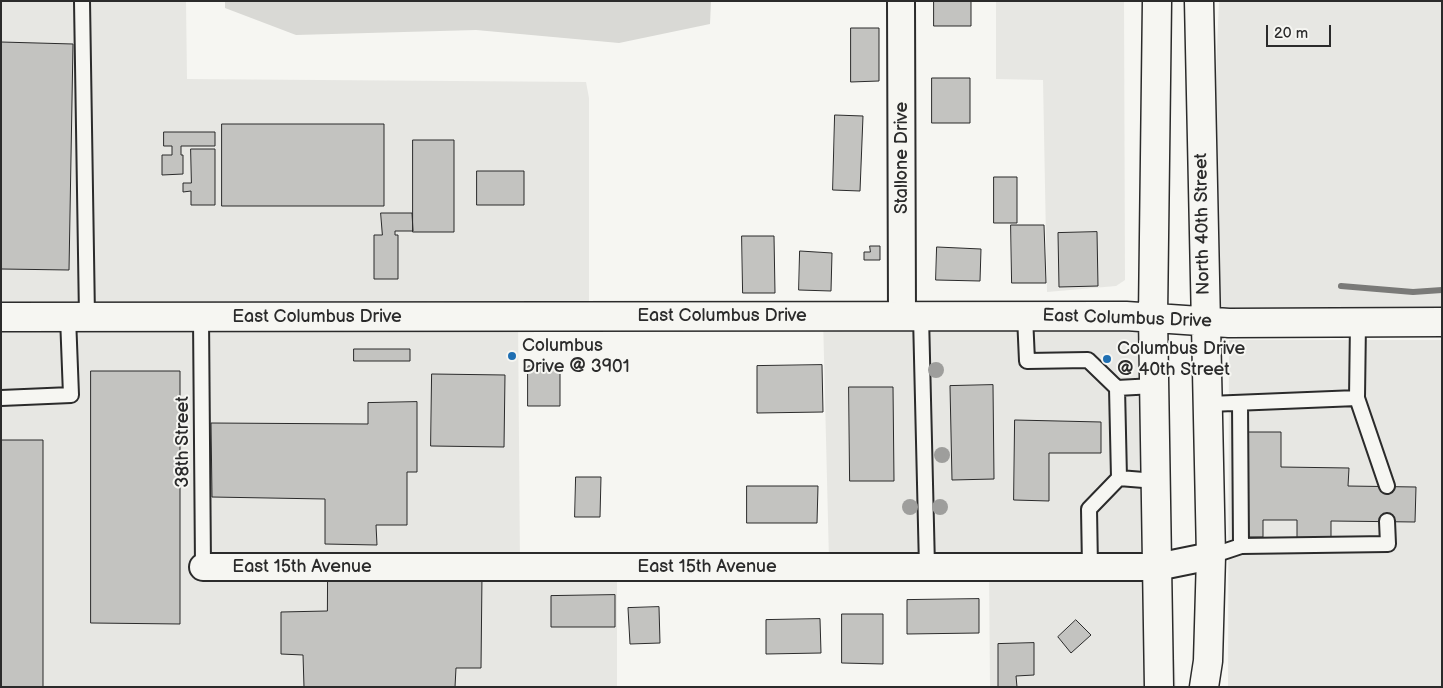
<!DOCTYPE html>
<html>
<head>
<meta charset="utf-8">
<style>
  body { margin:0 }
  #map { position:relative; width:1443px; height:688px; overflow:hidden; background:#f6f6f2; font-family:"Balsamiq Sans",sans-serif }
  canvas { display:block }
  .frame { position:absolute; inset:0; border:2px solid #2b2b2b; pointer-events:none }
  .scale { position:absolute; left:1266px; top:25px; width:65px; height:22px; box-sizing:border-box; border:2px solid #2b2b2b; border-top:0; padding-left:6px; font-size:15px; line-height:18px; white-space:nowrap; color:#2b2b2b; -webkit-text-stroke:4px #f6f6f2; paint-order:stroke }
</style>
</head>
<body>
<div id="map">
<canvas width="1443" height="688"></canvas>
<div class="frame"></div>
<div class="scale">20 m</div>
</div>
<script>
const ctx = document.querySelector('canvas').getContext('2d');
ctx.lineJoin = 'round';
function paint(path, color) {
  ctx.fillStyle = color;
  ctx.fill(path, 'evenodd');
}
function stroke(path, color, width, dash) {
  ctx.strokeStyle = color;
  ctx.lineWidth = width;
  ctx.lineCap = dash ? 'butt' : 'round';
  ctx.setLineDash(dash || []);
  ctx.stroke(path);
}
function write(font, color, halo, rows, align = 'center') {
  ctx.font = font + ' "Balsamiq Sans",sans-serif';
  ctx.lineWidth = 4;
  ctx.setLineDash([]);
  ctx.textBaseline = 'middle';
  ctx.strokeStyle = halo;
  ctx.fillStyle = color;
  for (const [text, x, y, turn = 0] of rows) {
    ctx.save();
    ctx.translate(x, y);
    ctx.rotate((+turn || 0) * Math.PI / 180);
    ctx.textAlign = isNaN(turn) ? turn : align;
    if (halo) ctx.strokeText(text, 0, 0);
    ctx.fillText(text, 0, 0);
    ctx.restore();
  }
}
const built = new Path2D(`
  M1,1H186L187,79L586,82L589,98V310L1,311Z
  M996,1H1124L1125,280L1116,286L1047,292L1043,80L996,79Z
  M1219,1H1442V311L1206,312Z
  M518,317L520,566L617,567V687H1V319Z
  M823,317L1157,320L1176,687H990L989,567L829,561Z
  M1229,340H1442V687H1228Z`);
const green = new Path2D(`
  M225,1H711L710,24L619,43L476,30L296,35L225,8Z`);
const stream = new Path2D(`
  M1341,286L1413,292L1442,290`);
const building = new Path2D(`
  M934,1H971V26H934Z
  M851,28H879V81L851,82Z
  M1,42L73,44L69,270L1,269Z
  M932,78H970V123H932Z
  M835,115L863,116L860,191L833,190Z
  M222,124H384V206H222Z
  M164,132H215V146H181V155H183V174L162,175V155H172V146H164Z
  M413,140H454V232H413Z
  M191,149H215V205H191V191L183,192V183H191Z
  M477,171H524V205H477Z
  M994,177H1017V223H994Z
  M381,213H412L413,231H395V235H398V279H374V235H382Z
  M1011,225H1044L1046,283H1012Z
  M1097,232L1098,286L1059,287L1058,233Z
  M742,236H774L775,293H743Z
  M870,246H880V260H864V252H870Z
  M937,247L981,249L980,281L936,280Z
  M800,251L832,253L831,291L799,290Z
  M354,349H410V361H354Z
  M822,365L823,412L757,413V366Z
  M528,366H560V406H528Z
  M91,371H180V624L91,623Z
  M432,374L505,375L504,447L431,446Z
  M993,385L994,479L952,480L950,386Z
  M849,387H893L894,481H850Z
  M417,402V472H407V525H376L377,545L325,544V499L212,497L211,423L368,424V403Z
  M1015,420L1101,422V453H1049V501L1014,500Z
  M1248,432H1281V467L1349,468L1348,486L1416,487L1415,522L1331,521V538H1297V520H1263V537H1246Z
  M1,440H43V687H1Z
  M576,477H601L600,517H575Z
  M747,486H818L817,523H747Z
  M328,573L482,575L481,668H456L455,687H304L303,655L281,654V612L327,611Z
  M615,595V627H551V596Z
  M979,599V633L907,634V600Z
  M659,607L660,643L630,644L628,608Z
  M842,614H883V664L842,663Z
  M820,619L821,653L766,654V620Z
  M1076,620L1091,635L1071,653L1058,637Z
  M1034,643V675L1016,676L1017,687H998V644Z`);
const lane = new Path2D(`
  M82,1L87,317
  M921,316L927,567
  M1025,316L1027,361L1088,360L1117,388L1154,386
  M201,317L203,567
  M1117,388L1119,478L1156,481
  M1,398L71,395L68,317
  M1357,398L1387,486
  M1240,403L1241,546L1388,544L1387,521
  M1209,404L1357,398L1358,322
  M1211,556L1241,546
  M1090,567L1089,509L1119,478`);
const street = new Path2D(`
  M901,1L902,316
  M203,567H1157L1211,556`);
const secondary = new Path2D(`
  M1157,1L1153,316L1159,687
  M1199,1L1211,556L1208,661L1204,687
  M1,317L1126,316L1229,323L1442,322`);
const trees = [
  [936,370],
  [942,455],
  [910,507],
  [940,507]
];
const markers = [
  [512,356,5,"#1f6fb2"],
  [1107,359,5,"#1f6fb2"]
];
const streetNames = [
  ["Stallone Drive",902,158,-90],
  ["North 40th Street",1203,224,-91],
  ["East Columbus Drive",722,316],
  ["East Columbus Drive",317,317],
  ["East Columbus Drive",1127,319,2],
  ["38th Street",183,442,-90],
  ["East 15th Avenue",302,567],
  ["East 15th Avenue",707,567]
];
const poiNames = [
  ["Columbus",522,346],
  ["Drive @ 3901",522,367],
  ["Columbus Drive",1117,349],
  ["@ 40th Street",1117,370]
];
paint(built, '#e7e7e3');
paint(green, '#d9d9d5');
stroke(stream, '#7a7a78', 6);
paint(building, '#c3c3c0');
stroke(building, '#2b2b2b', 1);
stroke(lane, '#2b2b2b', 18);
stroke(street, '#2b2b2b', 30);
stroke(secondary, '#2b2b2b', 31);
stroke(lane, '#f6f6f2', 14);
stroke(street, '#f6f6f2', 26);
stroke(secondary, '#f6f6f2', 28);
ctx.fillStyle = '#9e9e9c';
for (const [x, y] of trees) {
  ctx.beginPath();
  ctx.arc(x, y, 8, 0, 2 * Math.PI);
  ctx.fill();
}
for (const [x, y, r, color] of markers) {
  const dot = new Path2D();
  dot.arc(x, y, r, 0, 2 * Math.PI);
  ctx.fillStyle = color;
  ctx.fill(dot);
  stroke(dot, '#f6f6f2', 2);
}
write('18px', '#2b2b2b', '#f6f6f2', streetNames);
write('18px', '#2b2b2b', '#f6f6f2', poiNames, 'left');
</script>
</body>
</html>
